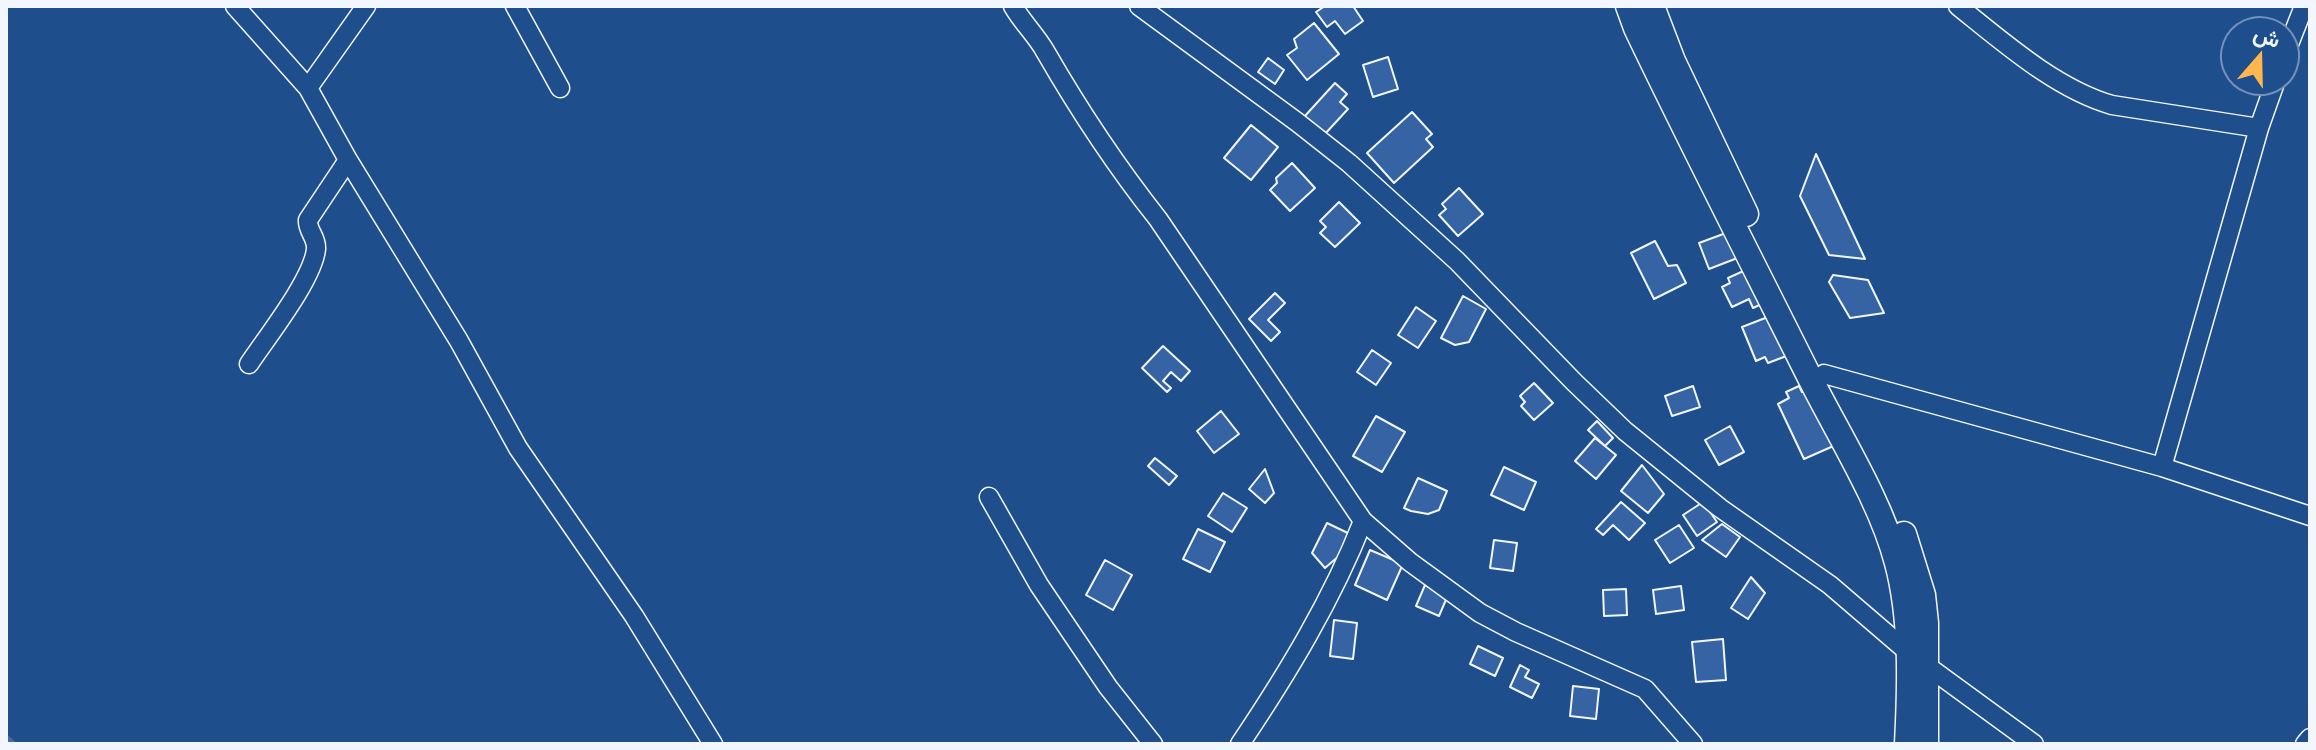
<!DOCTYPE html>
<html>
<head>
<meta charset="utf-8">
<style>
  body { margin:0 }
  #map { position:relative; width:2316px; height:750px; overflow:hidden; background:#1f4e8c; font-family:"Exo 2",Vazirmatn,sans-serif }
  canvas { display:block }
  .frame { position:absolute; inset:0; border:8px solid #f2f6ff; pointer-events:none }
  .north { position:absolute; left:2220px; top:16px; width:80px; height:80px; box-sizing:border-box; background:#1f4e8c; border:2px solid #7391ba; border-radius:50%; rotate:20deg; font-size:22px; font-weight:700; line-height:32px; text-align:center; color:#f2f6ff }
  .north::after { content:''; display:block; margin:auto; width:28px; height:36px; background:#ffb74d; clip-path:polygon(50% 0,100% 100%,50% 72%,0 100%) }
</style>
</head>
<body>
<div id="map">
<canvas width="2316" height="750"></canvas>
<div class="frame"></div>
<div class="north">ش</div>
</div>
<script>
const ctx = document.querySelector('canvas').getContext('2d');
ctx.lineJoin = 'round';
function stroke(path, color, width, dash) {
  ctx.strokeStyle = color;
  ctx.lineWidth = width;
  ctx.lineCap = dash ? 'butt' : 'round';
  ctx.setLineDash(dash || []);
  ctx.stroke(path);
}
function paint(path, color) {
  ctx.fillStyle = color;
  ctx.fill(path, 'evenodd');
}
const stream = new Path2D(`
  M6,737L14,744`);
const building = new Path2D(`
  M1325,6H1353L1363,21L1345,34L1335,21L1327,27L1316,12Z
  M1314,23L1339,54L1307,80L1287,55L1297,48L1294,39Z
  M1388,57L1398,89L1373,97L1363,65Z
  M1268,58L1284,70L1275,84L1258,72Z
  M1335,83L1347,94L1340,102L1348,109L1324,135L1304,117Z
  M1412,112L1432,134L1426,139L1433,147L1394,183L1367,153Z
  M1251,125L1278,147L1251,180L1224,158Z
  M1816,154L1865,259L1829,255L1800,196Z
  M1292,163L1315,188L1290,211L1270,190L1277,183L1276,178Z
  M1459,188L1483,214L1458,236L1439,215L1446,209L1442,204Z
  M1339,202L1360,223L1335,247L1320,233L1326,227L1320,221Z
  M1734,230L1740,257L1709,269L1699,243Z
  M1655,241L1668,266L1677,265L1686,283L1654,299L1631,253Z
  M1750,268L1766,302L1753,308L1749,299L1732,307L1722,287L1730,283L1728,278Z
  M1833,275L1868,280L1884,313L1850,318L1829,282Z
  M1275,293L1285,303L1268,320L1280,332L1271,341L1249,319Z
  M1463,296L1486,309L1469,342L1455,345L1441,338Z
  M1416,307L1436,321L1418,348L1398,335Z
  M1773,315L1789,355L1768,363L1765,357L1756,361L1742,327Z
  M1163,346L1190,371L1181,381L1171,372L1163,381L1171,388L1167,392L1142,368Z
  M1372,350L1391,363L1376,385L1357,372Z
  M1534,383L1553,403L1534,420L1521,406L1525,402L1520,396Z
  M1693,386L1700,407L1672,416L1665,396Z
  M1799,386L1802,392L1812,388L1838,444L1804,459L1778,404L1789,398L1786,392Z
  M1221,411L1239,434L1214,453L1197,431Z
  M1376,416L1405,432L1382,472L1353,456Z
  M1597,421L1613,438L1605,446L1588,430Z
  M1730,426L1744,452L1719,465L1705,440Z
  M1595,438L1616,455L1596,479L1575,461Z
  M1155,458L1177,476L1169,485L1148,466Z
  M1642,465L1664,494L1648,513L1621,491Z
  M1504,467L1536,482L1524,510L1491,495Z
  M1265,469L1274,493L1265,503L1249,489Z
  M1418,478L1447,491L1439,510L1428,514L1411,511L1404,508Z
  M1223,493L1247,508L1232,532L1208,516Z
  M1621,502L1645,523L1629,540L1613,525L1603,535L1596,529Z
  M1703,502L1717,522L1697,536L1683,515Z
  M1327,523L1354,536L1347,549L1325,568L1312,553Z
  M1722,524L1740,537L1726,557L1702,540Z
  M1679,525L1694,548L1670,563L1655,540Z
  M1198,529L1225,542L1210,572L1183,559Z
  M1494,540L1517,543L1513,571L1490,568Z
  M1370,550L1403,564L1387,600L1355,585Z
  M1105,560L1132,575L1113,610L1086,595Z
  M1751,577L1765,593L1748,619L1731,608Z
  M1425,585L1448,595L1439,616L1416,606Z
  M1681,586L1684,610L1656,614L1653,590Z
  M1626,589L1627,615L1604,616L1603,590Z
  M1334,620L1357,623L1353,659L1330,656Z
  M1723,639L1726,680L1696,682L1692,642Z
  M1478,646L1503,658L1495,676L1470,664Z
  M1520,665L1529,670L1525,677L1539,684L1532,698L1510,687Z
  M1573,686L1599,689L1596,719L1570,716Z`);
const minor = new Path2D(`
  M235,6L308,88
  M366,6L308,88L348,160L459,341L518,448L634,616L713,744
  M515,6L560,88
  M1013,6C1022,22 1036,35 1045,51C1079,110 1116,166 1158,219L1363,521L1410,562L1480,613L1516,632L1645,689L1693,744
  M1139,6L1297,122L1349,163L1457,261L1574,382L1625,431L1720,508L1830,585L1908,652L2034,744
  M1958,6C2003,42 2056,89 2112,105L2259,128
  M2284,57L2304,6
  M249,364C267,337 313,279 316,249C317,237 307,231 308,220L348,160
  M1824,374L2162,467L2310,516
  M2162,467L2259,128L2276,80
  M989,497L1039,585L1108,687L1153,744
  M1240,744C1287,674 1332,600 1363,521
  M2305,744L2310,738`);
const major = new Path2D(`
  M1628,6L1636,28C1692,145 1751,260 1809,376C1838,434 1881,501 1897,563C1912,619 1910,686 1907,744
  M1652,6L1673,61L1746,214
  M1904,534L1923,595L1926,623V744`);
stroke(stream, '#446ba0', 5);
paint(building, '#3563a3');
stroke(building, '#f2f6ff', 2);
stroke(minor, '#f2f6ff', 21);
stroke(major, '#f2f6ff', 27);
stroke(minor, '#1f4e8c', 18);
stroke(major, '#1f4e8c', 24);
</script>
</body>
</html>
